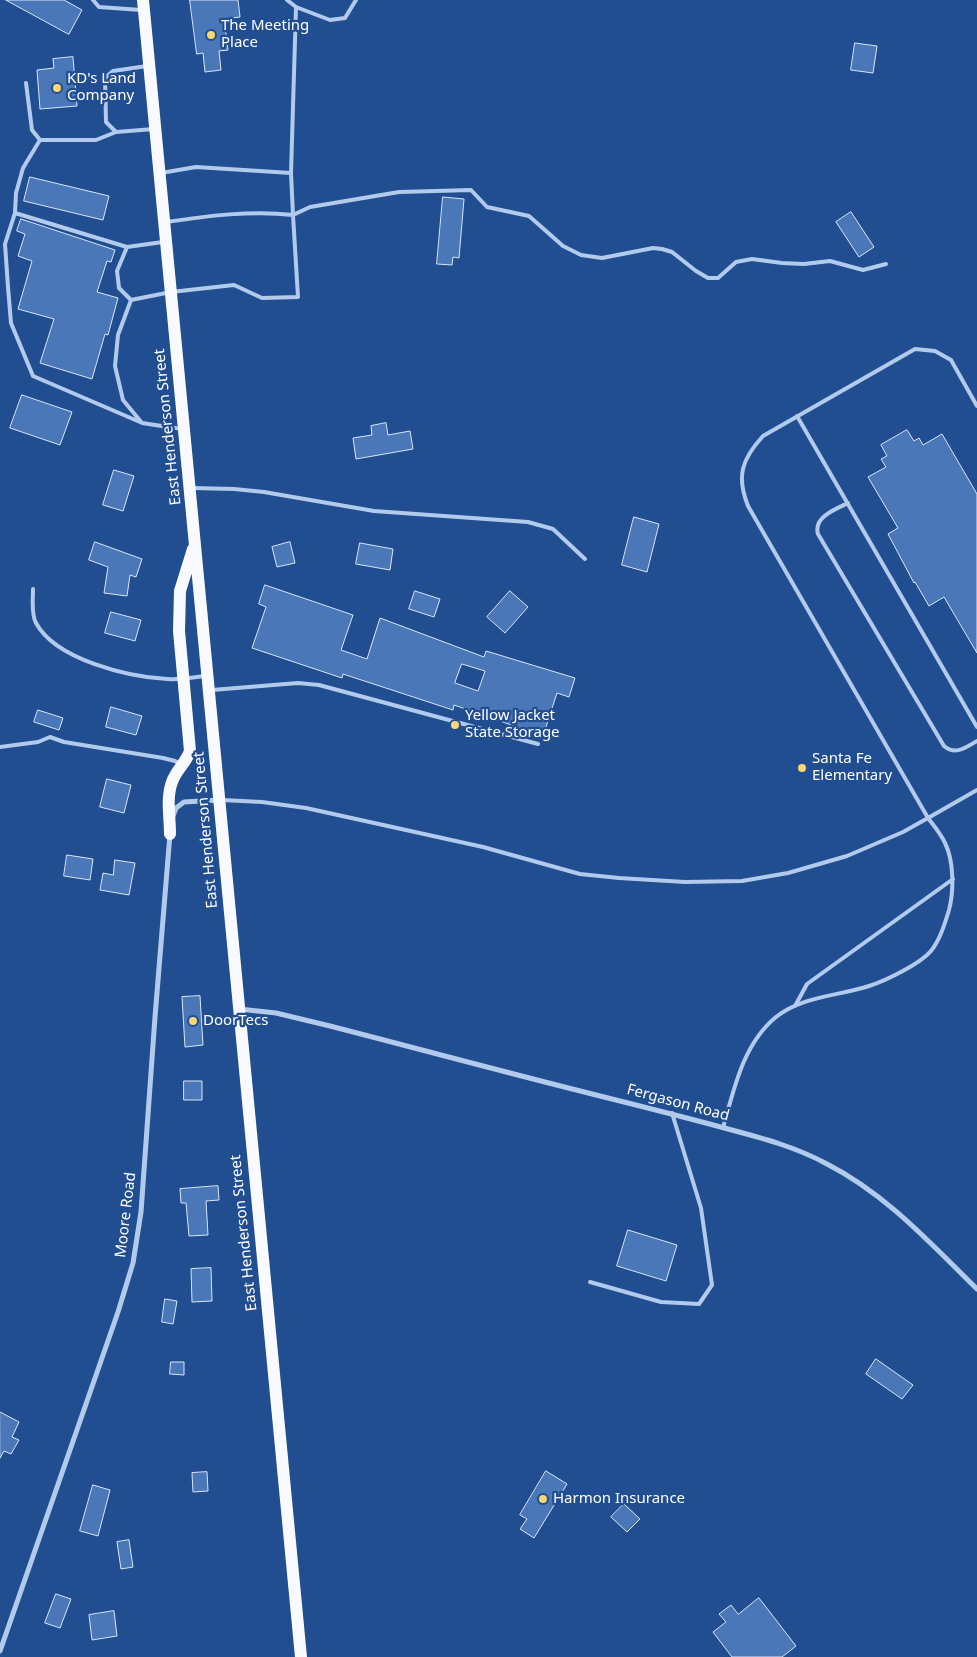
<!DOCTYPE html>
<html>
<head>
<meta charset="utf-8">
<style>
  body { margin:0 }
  canvas { display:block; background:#214e91 }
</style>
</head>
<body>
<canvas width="977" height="1657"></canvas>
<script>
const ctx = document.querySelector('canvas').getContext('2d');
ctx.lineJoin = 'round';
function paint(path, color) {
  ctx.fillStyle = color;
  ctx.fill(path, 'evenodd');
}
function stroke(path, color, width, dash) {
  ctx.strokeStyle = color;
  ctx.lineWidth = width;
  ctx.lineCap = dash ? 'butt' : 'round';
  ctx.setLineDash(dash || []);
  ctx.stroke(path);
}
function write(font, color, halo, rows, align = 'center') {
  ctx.font = font + ' "Noto Sans",sans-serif';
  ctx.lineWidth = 4.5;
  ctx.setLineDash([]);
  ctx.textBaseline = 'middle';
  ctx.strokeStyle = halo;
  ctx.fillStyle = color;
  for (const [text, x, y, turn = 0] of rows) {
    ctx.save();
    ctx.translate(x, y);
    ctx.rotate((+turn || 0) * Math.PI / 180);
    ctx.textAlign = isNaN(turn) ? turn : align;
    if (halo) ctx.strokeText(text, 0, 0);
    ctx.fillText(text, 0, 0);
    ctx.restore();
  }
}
const building = new Path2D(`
  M6,0H64L82,10L69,34Z
  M190,0H238L240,17L224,19L228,50L219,51L221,70L205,72L203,53L197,54Z
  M855,43L877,46L873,73L851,70Z
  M73,57L77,106L40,109L37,70L54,68L53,59Z
  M30,177L109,196L103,220L24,201Z
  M443,197L464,199L459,258L453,257L452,265L437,264Z
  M851,212L874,247L859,257L836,222Z
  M21,219L115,250L111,262L107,261L97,292L118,298L108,335L105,334L92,379L40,363L54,319L18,309L32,261L18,256L25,234L17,231Z
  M22,395L72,412L60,445L10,428Z
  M386,423L388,435L410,431L413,449L356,459L353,438L372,435L371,426Z
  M907,430L914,441L919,438L923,445L942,434L977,494V653L944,597L929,606L915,582L914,583L888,534L898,528L868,477L886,467L881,459L887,456L881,445Z
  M114,470L134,476L123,511L103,505Z
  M634,517L659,524L647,572L622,565Z
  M95,542L142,559L136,577L130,575L127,596L104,593L108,567L89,560Z
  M290,542L295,563L277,567L272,547Z
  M360,543L393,549L390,570L356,564Z
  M265,585L353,615L341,650L367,659L380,618L484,657L486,651L575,678L569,697L557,693L543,736L454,705L453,710L343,674L342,678L252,648L266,607L259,604ZM462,664L485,671L478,691L455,683Z
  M415,591L440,599L434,617L409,609Z
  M510,591L528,607L505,633L487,617Z
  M111,612L141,620L135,641L105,633Z
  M111,707L142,716L136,735L106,727Z
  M38,710L63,718L59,730L34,722Z
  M107,779L131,785L124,813L100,807Z
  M67,855L93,859L90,880L64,876Z
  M115,860L135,863L129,895L100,890L103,873L113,875Z
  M200,996L203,1045L185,1047L182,997Z
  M184,1081H202V1100H184Z
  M218,1186L219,1200L206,1201L208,1235L189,1236L186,1203H181L180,1189Z
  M628,1230L677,1245L666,1281L617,1266Z
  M211,1268L212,1301L192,1302L191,1269Z
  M165,1299L177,1301L173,1324L162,1322Z
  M876,1359L913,1385L902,1399L866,1374Z
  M171,1362H184V1375L170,1374Z
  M0,1412L19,1422L12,1437L19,1440L11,1454L4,1451L0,1458Z
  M546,1471L567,1484L534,1538L520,1529L527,1519L520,1515Z
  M207,1472L208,1491L193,1492L192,1473Z
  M93,1485L110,1490L98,1536L80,1531Z
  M624,1504L640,1519L627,1532L611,1517Z
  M129,1540L133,1567L121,1569L117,1542Z
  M56,1594L71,1599L60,1628L45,1623Z
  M759,1598L796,1646L782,1657H732L713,1632L726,1622L719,1614L731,1605L738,1614Z
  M114,1611L117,1636L92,1640L89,1615Z`);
const lane = new Path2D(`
  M93,0L99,7L141,10
  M287,0L296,7L291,173
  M296,7L330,20L345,18L356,0
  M147,66L113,71L105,78L106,122L116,132L154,129
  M26,83L32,130L40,140H96L116,132
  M161,173L196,167L291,173L293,215L310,207L399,192L471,190L487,207L529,216L563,246L581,255L602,258L653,248L662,249L672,252L696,271L708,278H718L736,262L752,259L782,263L804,264L830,261L863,270L886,264
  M15,213L16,193L23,168L40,140
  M166,222C208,216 251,210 293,215L298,297L262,298L234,285L171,292L131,300L118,335L115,366L123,400L142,423L182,429
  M127,247L117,271L119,288L131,300
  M977,406L951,360L935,351L915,349L763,436C742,459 736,476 748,506L928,818L977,790
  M797,416L977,727
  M140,422L33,376L11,323L8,287L5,244L15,213L127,247L163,242
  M192,488L234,489L264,492L374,511L528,522L553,529L585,559
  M848,503C836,509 813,517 818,534L944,746C956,756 966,747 977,741
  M33,589C33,599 31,614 36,623C56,660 129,677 167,679C180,680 193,677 206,676
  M212,690L298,683L319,685L538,744
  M0,747L38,742L50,737L64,742L163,758L175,761L180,764
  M222,800L262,802L306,808L483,847L580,874L619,878L685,882L742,881L788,873L847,856L903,832L928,818C934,826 941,834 945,843C954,861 954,891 949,910C945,923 940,940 931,951C920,964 885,981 869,986C838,996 803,996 776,1017C743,1044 734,1089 723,1128
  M795,1006L807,984L953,879
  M590,1282L661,1302L699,1304L712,1285L701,1208L672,1113`);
const street = new Path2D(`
  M173,816L176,808L184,802L220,800
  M239,1009L276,1013L330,1026C423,1050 515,1075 608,1098C648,1108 688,1118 728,1129C762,1138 796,1147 827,1164C886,1194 931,1244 977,1289
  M0,1651L118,1312L133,1263L141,1212L155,1017L170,834`);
const primary = new Path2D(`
  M143,0L301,1657
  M170,834C170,817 166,798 172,782C176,770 186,763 190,751L179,631L180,591L193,549`);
const markers = [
  [211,35,5,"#f9d773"],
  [57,88,5,"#f9d773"],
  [455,725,5,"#f9d773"],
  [802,768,5,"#f9d773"],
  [193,1021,5,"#f9d773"],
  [543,1499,5,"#f9d773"]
];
const poiNames = [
  ["The Meeting",221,26],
  ["Place",221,43],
  ["KD's Land",67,79],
  ["Company",67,96],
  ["Yellow Jacket",465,716],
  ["State Storage",465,733],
  ["Santa Fe",812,759],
  ["Elementary",812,776],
  ["DoorTecs",203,1021],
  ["Harmon Insurance",553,1499]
];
const streetNames = [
  ["East Henderson Street",168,427,-96],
  ["East Henderson Street",206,830,-95],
  ["Fergason Road",678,1103,15],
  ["Moore Road",126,1215,-83],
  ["East Henderson Street",244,1233,-96]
];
paint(building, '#4a77b8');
stroke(building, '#d7e6f9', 1);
stroke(lane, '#b2cbed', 4);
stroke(street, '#b2cbed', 5);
stroke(primary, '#f8faff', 12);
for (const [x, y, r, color] of markers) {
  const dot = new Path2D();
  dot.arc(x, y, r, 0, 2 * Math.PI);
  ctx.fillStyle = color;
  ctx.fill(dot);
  stroke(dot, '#214e91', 2);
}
write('15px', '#fff', '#214e91', poiNames, 'left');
write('15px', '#fff', '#214e91', streetNames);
</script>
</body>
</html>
